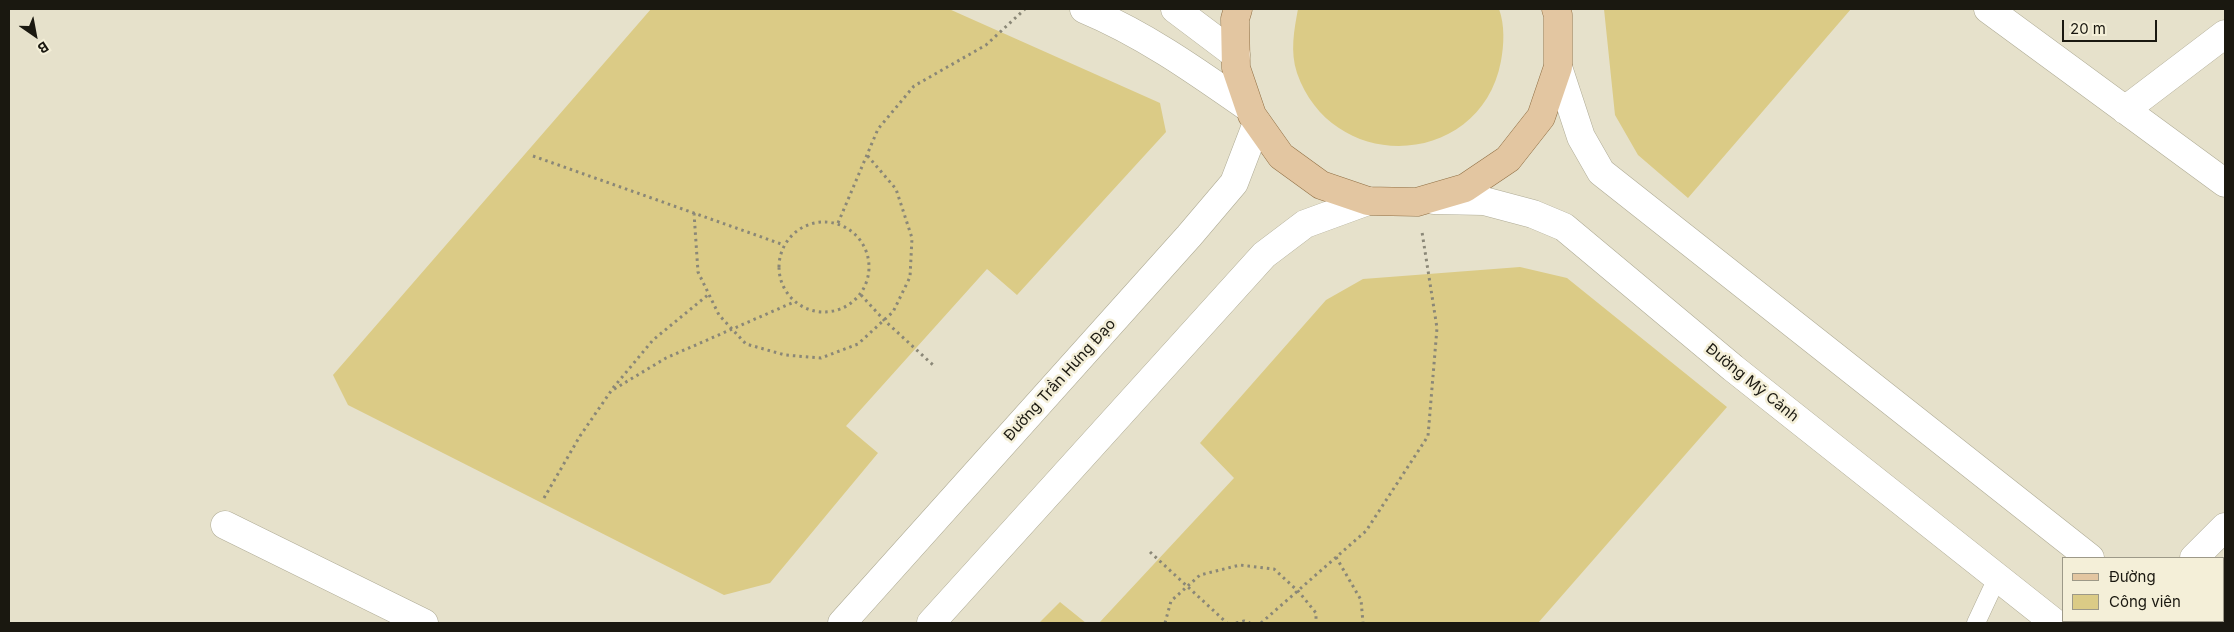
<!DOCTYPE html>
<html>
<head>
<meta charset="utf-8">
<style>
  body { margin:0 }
  #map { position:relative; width:2234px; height:632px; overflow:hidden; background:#e6e1cb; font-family:Inter,sans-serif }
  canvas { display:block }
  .frame { position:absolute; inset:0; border:10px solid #1a1810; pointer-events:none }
  .legend { position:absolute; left:2062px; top:557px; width:162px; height:65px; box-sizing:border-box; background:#f4efd8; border:1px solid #9d9988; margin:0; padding:6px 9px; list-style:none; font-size:15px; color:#1a1810 }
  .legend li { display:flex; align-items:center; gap:10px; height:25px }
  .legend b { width:25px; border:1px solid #9d9988 }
  .north { position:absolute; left:10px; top:10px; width:50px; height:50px; -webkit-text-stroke:4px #f4efd8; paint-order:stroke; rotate:147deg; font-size:14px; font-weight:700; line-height:20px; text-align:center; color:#1a1810 }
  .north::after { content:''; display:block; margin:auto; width:18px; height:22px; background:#1a1810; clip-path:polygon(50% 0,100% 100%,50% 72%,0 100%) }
  .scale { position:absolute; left:2062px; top:20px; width:95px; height:22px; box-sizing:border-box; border:2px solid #1a1810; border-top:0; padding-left:6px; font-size:15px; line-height:18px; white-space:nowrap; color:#1a1810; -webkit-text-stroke:4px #f4efd8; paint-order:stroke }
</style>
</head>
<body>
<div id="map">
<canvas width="2234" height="632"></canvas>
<div class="frame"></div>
<ul class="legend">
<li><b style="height:6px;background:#e3c6a1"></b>Đường</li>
<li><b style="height:14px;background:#dbcb86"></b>Công viên</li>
</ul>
<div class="north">B</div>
<div class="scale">20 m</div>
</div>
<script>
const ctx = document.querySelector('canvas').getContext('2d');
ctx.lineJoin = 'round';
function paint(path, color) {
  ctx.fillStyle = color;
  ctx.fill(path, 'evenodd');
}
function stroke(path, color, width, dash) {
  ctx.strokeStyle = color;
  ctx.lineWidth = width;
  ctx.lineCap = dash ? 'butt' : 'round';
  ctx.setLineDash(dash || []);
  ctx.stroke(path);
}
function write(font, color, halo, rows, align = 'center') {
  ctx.font = font + ' Inter,sans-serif';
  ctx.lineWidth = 5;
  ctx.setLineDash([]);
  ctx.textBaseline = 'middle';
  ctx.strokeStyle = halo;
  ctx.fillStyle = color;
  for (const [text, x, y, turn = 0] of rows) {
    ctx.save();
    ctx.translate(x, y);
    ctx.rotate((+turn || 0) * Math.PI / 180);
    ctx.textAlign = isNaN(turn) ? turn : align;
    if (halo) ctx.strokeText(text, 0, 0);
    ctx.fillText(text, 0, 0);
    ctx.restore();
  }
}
const green = new Path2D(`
  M651,9H949L1160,103L1166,132L1017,295L987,269L846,426L878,453L770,583L724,595L348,405L333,375Z
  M1298,9H1499C1505,25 1504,45 1501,61C1481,168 1333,176 1297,73C1290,52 1294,30 1298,9Z
  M1604,9H1851L1688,198L1638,155L1615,115Z
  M1520,267L1567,278L1727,407L1538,623H1099L1234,478L1200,443L1326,300L1363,279Z
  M1060,602L1086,623H1039Z`);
const path = new Path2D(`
  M533,156L784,245
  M694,213L698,272L719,315L731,328L746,344L785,355L821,358L858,344L884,320L893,312L910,277L912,238L896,189L866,154
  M779 267a45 45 0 1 1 90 0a45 45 0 1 1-90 0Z
  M838,223L878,129L914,86L986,45L1025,9
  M861,295L884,320L933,365
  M613,388L653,340L709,294
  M544,498L580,436L611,391L666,358L794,302
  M1150,552L1227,623
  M1336,557L1361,600L1363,623
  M1165,623L1171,601L1200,575L1240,565L1274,569L1299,592L1316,613V623
  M1236,623L1244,621L1250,623
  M1261,623L1366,531L1428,436L1437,328L1422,232`);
const service = new Path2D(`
  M1976,623L1997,578`);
const minor = new Path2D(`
  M1988,9L2225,183
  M2125,110L2225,34
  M225,525L424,623
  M2194,558L2225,527
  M2133,623L2134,621`);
const tertiary = new Path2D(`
  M1084,9C1144,34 1196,71 1249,108
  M1558,67L1581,137L1601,172L2090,558
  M1434,200L1484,201L1533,214L1564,227L1733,368L2055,623
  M2169,621L2173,623`);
const secondary = new Path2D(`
  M1175,9L1236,55
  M842,623L1189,236L1234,183L1257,123
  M931,623L1264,255L1305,224L1368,201`);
const primary = new Path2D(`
  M1238,9L1235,19L1236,68L1252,115L1281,156L1321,185L1368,201L1417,202L1465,188L1508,159L1541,117L1558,67V15L1556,9`);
const streetNames = [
  ["Đường Trần Hưng Đạo",1060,380,-48],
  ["Đường Mỹ Cảnh",1752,383,39]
];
paint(green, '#dbcb86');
stroke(service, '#afab95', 19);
stroke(minor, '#afab95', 29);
stroke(tertiary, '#afab95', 29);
stroke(secondary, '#afab95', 29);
stroke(primary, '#917045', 29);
stroke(path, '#8a8777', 3, [2.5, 4]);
stroke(service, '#fff', 18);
stroke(minor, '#fff', 28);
stroke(tertiary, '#fff', 28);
stroke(secondary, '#fff', 28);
stroke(primary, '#e3c6a1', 28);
write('15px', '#1a1810', '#f4efd8', streetNames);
</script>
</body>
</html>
